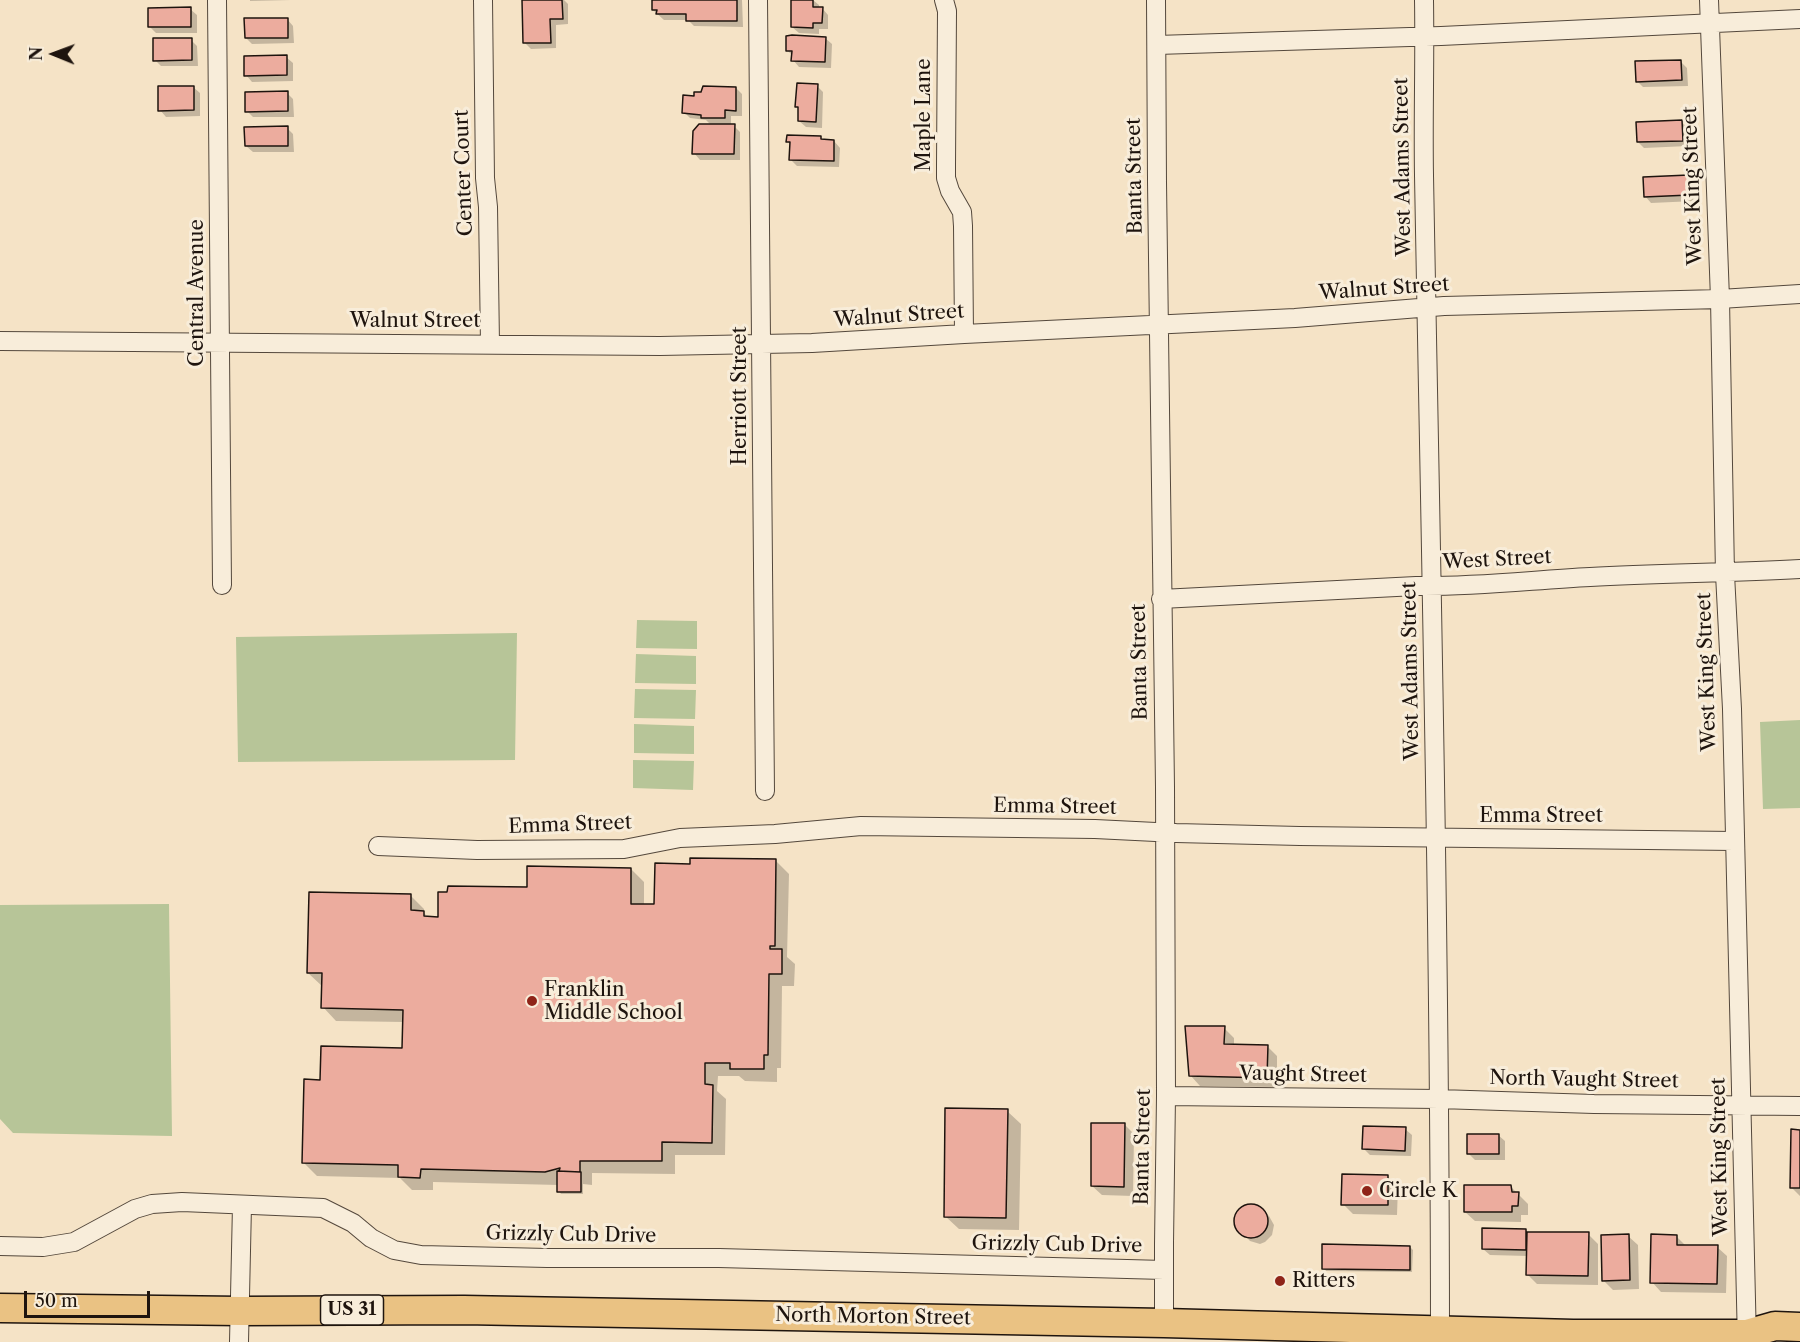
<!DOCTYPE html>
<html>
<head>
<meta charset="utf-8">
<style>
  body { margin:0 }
  #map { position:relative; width:1800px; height:1342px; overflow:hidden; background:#f5e3c6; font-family:"Libre Caslon Text",serif }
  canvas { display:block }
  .north { position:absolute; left:24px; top:24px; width:60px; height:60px; -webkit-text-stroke:4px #f8edda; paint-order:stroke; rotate:271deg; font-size:16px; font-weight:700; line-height:24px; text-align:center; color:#1e140e }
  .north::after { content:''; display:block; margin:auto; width:21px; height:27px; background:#1e140e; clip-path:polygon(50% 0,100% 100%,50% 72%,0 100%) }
  .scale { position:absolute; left:24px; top:1291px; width:126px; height:27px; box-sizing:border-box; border:3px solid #1e140e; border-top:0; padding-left:8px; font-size:18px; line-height:21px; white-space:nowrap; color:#1e140e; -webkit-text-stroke:4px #f8edda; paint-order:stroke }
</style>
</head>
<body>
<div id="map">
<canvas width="1800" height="1342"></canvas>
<div class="north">N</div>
<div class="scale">50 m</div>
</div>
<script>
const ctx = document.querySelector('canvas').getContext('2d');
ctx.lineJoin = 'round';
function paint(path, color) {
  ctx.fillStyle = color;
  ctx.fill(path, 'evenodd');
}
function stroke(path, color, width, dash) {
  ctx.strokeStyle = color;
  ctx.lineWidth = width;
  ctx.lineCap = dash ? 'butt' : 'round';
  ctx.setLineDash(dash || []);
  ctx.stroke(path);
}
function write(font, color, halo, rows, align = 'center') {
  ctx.font = font + ' "Libre Caslon Text",serif';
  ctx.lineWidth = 6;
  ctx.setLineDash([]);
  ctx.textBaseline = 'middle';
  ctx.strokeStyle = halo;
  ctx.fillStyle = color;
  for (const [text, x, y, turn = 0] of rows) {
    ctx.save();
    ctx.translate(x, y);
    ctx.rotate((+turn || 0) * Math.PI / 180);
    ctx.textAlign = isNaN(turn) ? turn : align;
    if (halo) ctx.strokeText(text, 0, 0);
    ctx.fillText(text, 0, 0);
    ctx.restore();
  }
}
const green = new Path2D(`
  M637,620L697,621V649L636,648Z
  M517,633L515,760L238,762L236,637Z
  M636,654L696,656V684L635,683Z
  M635,689L696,690L695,719L634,718Z
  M1800,720V808L1763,809L1760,722Z
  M634,724L694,726V754L634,753Z
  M633,760L694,761L693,790L633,788Z
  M169,904L172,1136L13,1133L0,1119V905Z`);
const shadow = new Path2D(`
  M250,0H291L250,1Z
  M524,0H564L568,4V24L556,25V48L531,49L525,43Z
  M653,0H742L743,27L694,26L688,20H664L653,10Z
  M793,0H813L819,5V8H822L828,15V29H819V34L799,33L792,27Z
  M190,9L197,15V33H156L150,27Z
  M287,19L293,26L294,43L252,44L246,38Z
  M825,38L832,44L831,68L799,67L793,60V56L787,50Z
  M191,40L197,46L198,66H161L155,60Z
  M286,57L293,63V81L252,82L246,75Z
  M1681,62L1687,68L1688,86L1643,87L1637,81Z
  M817,86L823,92L822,128L806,127L799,121V109L797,107Z
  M193,87L200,93V116L166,117L160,110Z
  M736,88L742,94V116H731V126H734L740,132V160H700L694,153L712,126L706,120L690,118L684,112L695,97Z
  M287,93L293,99L294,117H253L247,111Z
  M1681,122L1688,128V146L1644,148L1638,142Z
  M287,128L293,134L294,152H253L246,146Z
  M820,138L823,141H834L840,148L839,167L797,166L790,159L791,145L788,142Z
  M1688,177L1695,183V201L1651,203L1645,196Z
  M775,860L789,874L787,957L795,964L794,986H782L781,1068H777V1082L745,1081L739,1076H718L717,1091L726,1099L725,1155H675V1174L592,1173V1185L583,1184V1194H561L559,1191V1185L433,1182V1190H412L400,1178L317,1176L303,1162L321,1081L404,1049L405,1022L336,1021L323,1007L322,986L308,973L410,895L424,909V913L429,918H439L529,889L631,869L644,882V906H656L692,865Z
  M1224,1028L1234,1038V1046H1267L1277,1056V1087L1200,1086L1191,1076Z
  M1007,1111L1021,1124L1019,1230L959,1229L945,1216Z
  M1124,1124L1134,1134L1133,1196L1102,1195L1092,1186Z
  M1405,1129L1412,1135L1411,1156L1370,1155L1364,1149Z
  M1800,1131V1196L1791,1187Z
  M1498,1135L1505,1141V1160H1475L1469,1154Z
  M1388,1177L1398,1186L1397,1215L1353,1214L1343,1204Z
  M1511,1187L1528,1204V1215H1521V1222L1475,1221L1465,1212Z
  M1252,1205L1262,1209L1269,1216L1274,1225L1272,1235L1265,1242L1260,1244L1250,1241L1236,1226V1221L1239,1211L1247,1206Z
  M1526,1230L1528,1233L1588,1234L1598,1244V1285L1537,1284L1527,1274L1528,1256L1490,1255L1483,1249Z
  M1628,1236L1638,1245L1639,1289L1613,1290L1603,1280Z
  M1676,1236L1686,1246L1717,1247L1727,1256L1726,1293L1661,1292L1652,1282Z
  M1410,1247L1413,1250L1412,1272L1326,1271L1323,1268Z`);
const building = new Path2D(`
  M522,0H562L563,19H550L551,43H523Z
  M652,0H737V21H686V14H656L657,10H652Z
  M791,0H813V7H823L822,23H813V28L791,27Z
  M191,7V27H148V8Z
  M244,18H288V38H245Z
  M792,35L826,37L825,62L791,61L792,51H786V36Z
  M153,38H192V60L153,61Z
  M287,55V75L244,76V56Z
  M1681,60L1682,80L1636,82L1635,61Z
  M797,83L818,84L816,122L798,121V107H795Z
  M158,86H194V110L158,111Z
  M703,86L736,87V111L725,110V118H701V115L682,113L683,95L694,96V92H701Z
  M288,91V111L245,112V92Z
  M1682,120L1683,141L1637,142L1636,122Z
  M699,124H735L734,154H692L693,131Z
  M288,126V146H245L244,127Z
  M787,135L821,136V139L834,140V161L789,160L790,142H786Z
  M1689,175L1690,195L1644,197L1643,177Z
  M690,858L776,859L775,946H770V949H782V974H769L768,1055H764V1069H730V1063H705V1084L713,1085L712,1143L662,1142V1161H580V1172L559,1171L560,1168L545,1172L421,1169L420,1178L398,1177V1165L302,1163L304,1079L320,1080L321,1046L402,1048L403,1010L321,1008L322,973H307L309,892L411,894V910L424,911V916L438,917V892H447L448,886L527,887V866L631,868V904H654L655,863L690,864Z
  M1185,1026H1225L1224,1044L1268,1045L1267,1078L1189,1076Z
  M945,1108L1008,1109L1006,1218L944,1217Z
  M1091,1123H1125L1124,1187L1091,1186Z
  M1363,1126L1406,1127L1405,1151L1362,1149Z
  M1791,1129L1800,1130V1188H1790Z
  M1467,1134H1499V1154H1467Z
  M557,1171L581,1172V1192H557Z
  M1342,1174L1388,1175V1205H1341Z
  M1464,1185H1511L1512,1192H1519L1518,1206H1512V1212H1464Z
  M1234 1221a17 17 0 1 1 34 0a17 17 0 1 1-34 0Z
  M1482,1228L1526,1229V1250L1482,1249Z
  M1527,1232H1589L1588,1276L1526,1275Z
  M1629,1234L1630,1280L1602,1281L1601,1235Z
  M1651,1234L1677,1235V1245H1718L1717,1284L1650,1283Z
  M1322,1244L1410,1246V1270L1322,1269Z`);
const street = new Path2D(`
  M217,0L222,585
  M483,0L485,178L488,207L490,344
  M758,0L765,791
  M944,0L947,11L946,165V178L950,191L962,212L963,226L964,334
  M1156,0L1157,182L1165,787L1166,1096L1164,1244V1323
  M1424,0C1425,58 1423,117 1424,175C1431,563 1440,951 1440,1339
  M1709,0L1720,299L1725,574L1732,709L1747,1342
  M1157,45L1441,36L1800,19
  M0,341L660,346L812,343L964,334L1295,318L1444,306L1720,299L1800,294
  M1161,599L1416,586C1474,587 1532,580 1590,577C1660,573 1730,573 1800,569
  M378,846L477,850L624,849L680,838L775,834L861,826L1095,829L1176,833L1300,836L1734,841
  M1166,1096L1439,1099L1594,1104L1800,1106
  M0,1246L43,1247L74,1242L135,1209L152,1204L182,1202L323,1208L353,1223L371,1238L394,1250L421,1255L547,1258H719L1164,1270
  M239,1342L242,1205`);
const primary = new Path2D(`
  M0,1308L240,1311L464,1310L1164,1323L1573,1334H1747L1775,1326L1800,1327`);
const markers = [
  [532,1001,6,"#8f2418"],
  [1367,1191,6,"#8f2418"],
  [1280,1281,6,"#8f2418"]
];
const shields = [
  [352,1310,63]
];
const shieldNames = [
  ["US 31",352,1310]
];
const streetNames = [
  ["Maple Lane",924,115,-90],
  ["West Adams Street",1403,167,-91],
  ["Center Court",464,173,-92],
  ["Banta Street",1135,176,-91],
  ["West King Street",1693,186,-92],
  ["Walnut Street",1384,289,-4],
  ["Central Avenue",197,293,-90],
  ["Walnut Street",899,316,-4],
  ["Walnut Street",415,321],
  ["Herriott Street",740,396,-90],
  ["West Street",1497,560,-3],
  ["Banta Street",1140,662,-91],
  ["West Adams Street",1411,671,-91],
  ["West King Street",1707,672,-92],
  ["Emma Street",1055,807,1],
  ["Emma Street",1541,816],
  ["Emma Street",570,825,-2],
  ["Vaught Street",1303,1075,1],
  ["North Vaught Street",1584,1080,1],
  ["Banta Street",1143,1147,-89],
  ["West King Street",1720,1157,-91],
  ["Grizzly Cub Drive",571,1235,1],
  ["Grizzly Cub Drive",1057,1245,1],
  ["North Morton Street",873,1317,1]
];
const poiNames = [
  ["Franklin",544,990],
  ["Middle School",544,1013],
  ["Circle K",1379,1191],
  ["Ritters",1292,1281]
];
paint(green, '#b7c598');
paint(shadow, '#0003');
paint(building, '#ecac9e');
stroke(building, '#1e140e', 1.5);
stroke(street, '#54483c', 20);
stroke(primary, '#1e140e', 31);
stroke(street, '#f8edda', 18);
stroke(primary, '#eac283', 28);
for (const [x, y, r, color] of markers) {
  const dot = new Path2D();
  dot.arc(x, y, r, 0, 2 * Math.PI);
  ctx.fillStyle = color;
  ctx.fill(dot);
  stroke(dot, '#f8edda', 2);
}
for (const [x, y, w] of shields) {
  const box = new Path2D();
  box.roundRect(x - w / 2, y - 15, w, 30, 4.5);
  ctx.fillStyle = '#f8edda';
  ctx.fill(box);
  stroke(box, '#1e140e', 1.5);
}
write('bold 18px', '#1e140e', null, shieldNames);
write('20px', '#1e140e', '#f8edda', streetNames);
write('20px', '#1e140e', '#f8edda', poiNames, 'left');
</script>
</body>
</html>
